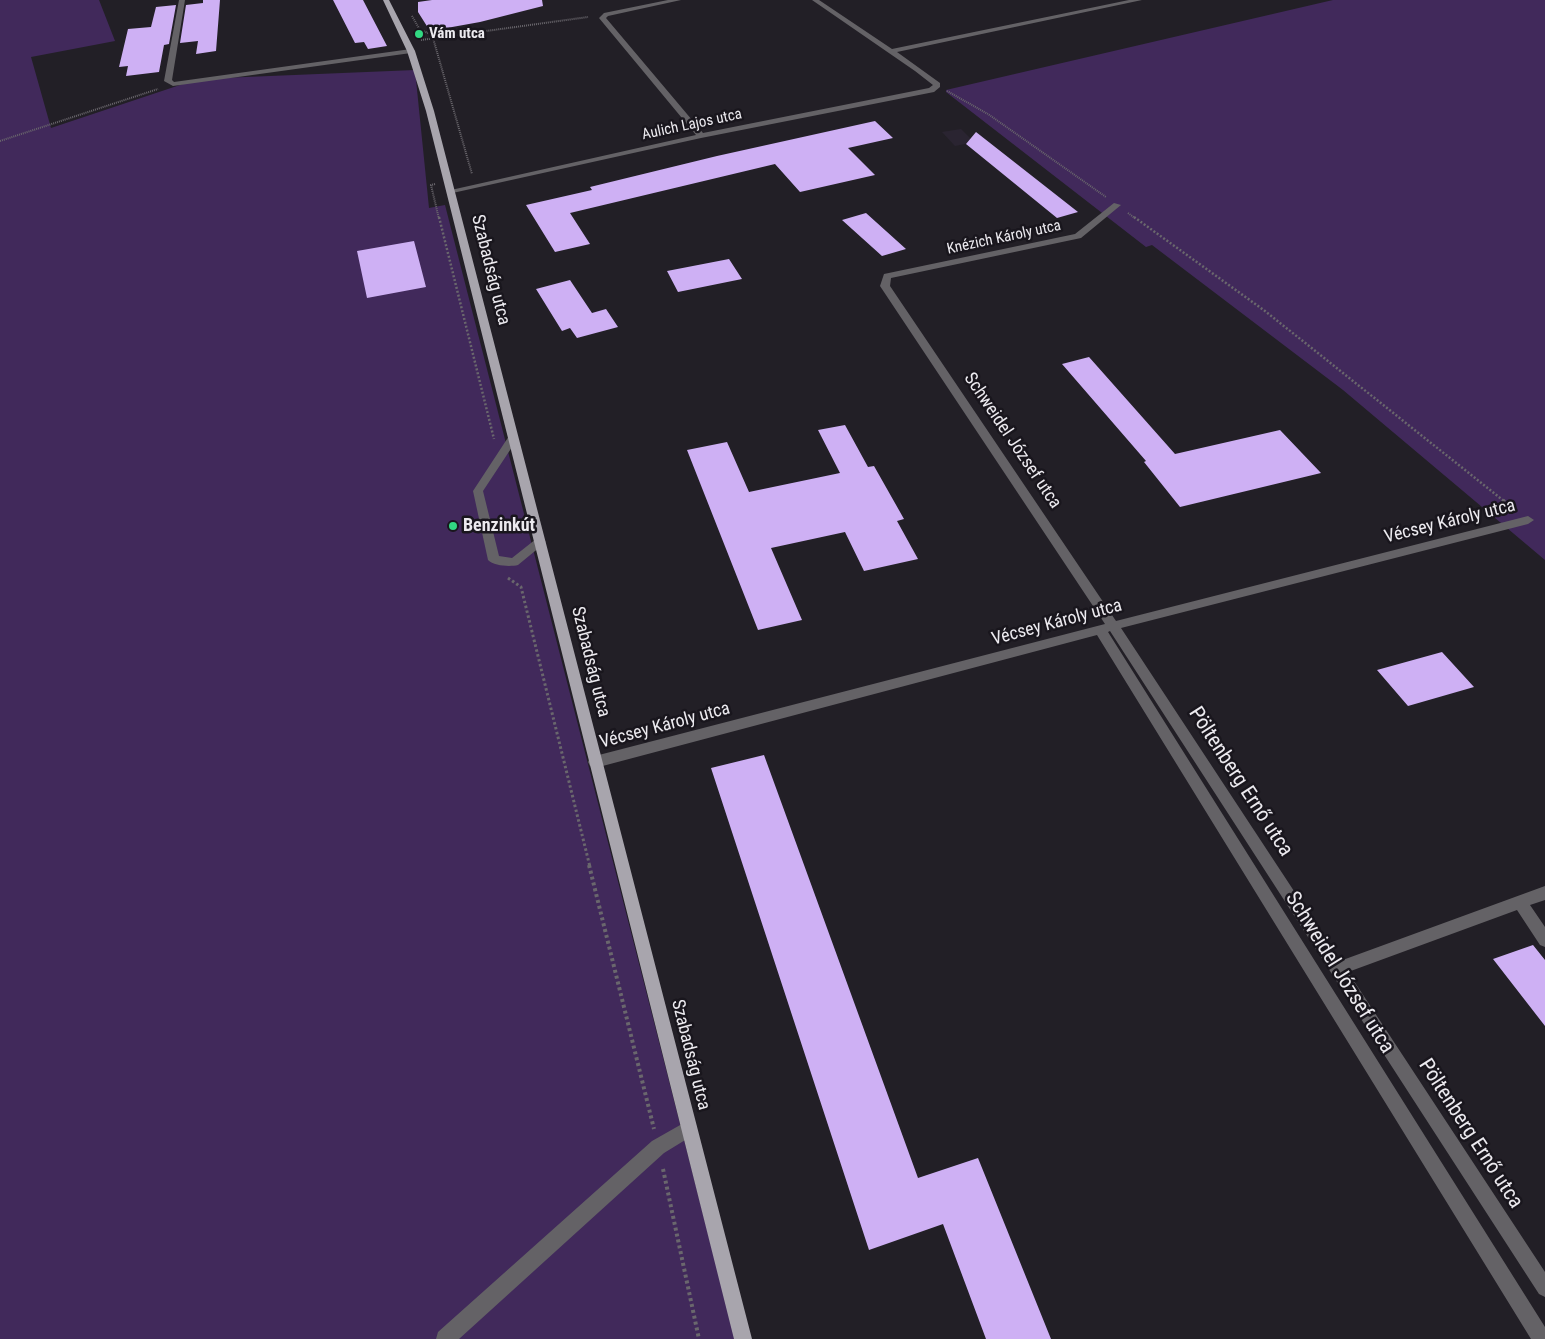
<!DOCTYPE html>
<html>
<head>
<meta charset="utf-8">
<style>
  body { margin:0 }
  canvas { display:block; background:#221f26 }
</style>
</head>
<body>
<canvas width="1545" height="1339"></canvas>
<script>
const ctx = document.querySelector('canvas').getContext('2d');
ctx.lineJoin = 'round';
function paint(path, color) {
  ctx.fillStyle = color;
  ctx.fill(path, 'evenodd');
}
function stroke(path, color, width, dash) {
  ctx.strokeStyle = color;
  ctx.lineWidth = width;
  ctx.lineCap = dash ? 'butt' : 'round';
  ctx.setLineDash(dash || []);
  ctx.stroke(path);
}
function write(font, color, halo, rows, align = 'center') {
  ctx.font = font + ' "Roboto Condensed",sans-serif';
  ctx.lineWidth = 5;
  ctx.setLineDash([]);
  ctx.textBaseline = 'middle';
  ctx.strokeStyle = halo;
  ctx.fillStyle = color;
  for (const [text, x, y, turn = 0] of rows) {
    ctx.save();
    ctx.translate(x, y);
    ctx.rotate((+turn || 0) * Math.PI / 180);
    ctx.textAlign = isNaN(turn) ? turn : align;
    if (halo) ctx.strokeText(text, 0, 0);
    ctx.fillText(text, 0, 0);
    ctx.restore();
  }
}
const built = new Path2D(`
  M961,129L974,142L955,146L942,132Z`);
const green = new Path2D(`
  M0,0H99L115,41L31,57L51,128L198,79L415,70L429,208L445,205L735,1339H0Z
  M1333,0H1545V560L1343,390L1152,245L1146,247L946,92V90Z`);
const building = new Path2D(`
  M203,0H220L216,51L196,54L198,41L180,43L186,5L203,3Z
  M333,0H363L387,46L368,49L364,42L355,43Z
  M432,0H542L543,6L480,22L430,31L418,12V2Z
  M176,5L169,44L164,45L159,72L126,76L128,66L119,67L128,29L151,27L156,7Z
  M875,121L893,138L848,148L875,175L800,192L775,164L570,213L590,244L555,252L526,205L592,190L590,187L717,156Z
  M976,132L1078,212L1057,218L966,144Z
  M866,213L906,249L882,256L842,220Z
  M414,241L426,287L367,298L357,251Z
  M729,259L742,279L678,292L667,271Z
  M570,280L592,313L606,309L618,327L577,338L570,328L562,331L536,289Z
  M1089,357L1175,454L1280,430L1321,473L1180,507L1144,462L1146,461L1062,364Z
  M845,425L868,467L874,466L904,519L897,521L918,559L864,571L845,532L771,548L802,620L758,630L687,450L727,442L749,492L840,473L818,430Z
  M1442,652L1474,687L1408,706L1377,670Z
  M764,755L918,1178L978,1158L1051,1339H986L943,1224L869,1250L711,768Z
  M1533,945L1545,960V1026L1493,959Z`);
const pathFar3 = new Path2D(`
  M412,16L420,30L431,34L433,38L472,174
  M421,40L588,17
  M947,91L988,114L1106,197
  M0,141L158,89
  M435,184L431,185L439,219
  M1128,213L1136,219`);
const pathFar2 = new Path2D(`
  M439,217L494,439
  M1134,217L1265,311L1504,501`);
const pathFar1 = new Path2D(`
  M1503,500L1513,508
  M508,578L521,587L590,867`);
const path = new Path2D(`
  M589,865L654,1129
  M663,1169L699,1339`);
const minor = new Path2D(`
  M179,0H185L172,80L174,82L411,49L415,51L411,53L173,86L164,81Z
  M668,0H681L608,16L606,18L703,133L929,88L933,85L915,71L812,0H819L892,49L1129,0H1142L897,52L940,83V87L934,92L701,138L448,194V190H451L696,135L599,18L604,13Z
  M1114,203L1121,205L1081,238L891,278L890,286L1116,621L1528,516L1534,520L1528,524L1121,628L1340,961L1545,886V900L1530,905L1545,927V947L1540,945L1517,910L1348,972L1545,1272V1297L1539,1294L1110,631L1108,632L1545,1327V1339H1531L1097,635L595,768L590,766L588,762L590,758L595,756L1105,624L880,286L884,274L1075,234Z
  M513,435L518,438L483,491L499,556L512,558L536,539L540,538L546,542L518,565C510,567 494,566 488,560L473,491L509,436Z
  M689,1120L695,1122L697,1128L695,1134L664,1153L459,1339H436L438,1332L652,1141Z`);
const major = new Path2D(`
  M383,0H389L415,51L434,111L752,1339H734L426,111L407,51Z`);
const markers = [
  [419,34,5,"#32d882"],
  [453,526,5,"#32d882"]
];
const farPoinames = [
  ["Vám utca",429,34]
];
const farStreetnames = [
  ["Aulich Lajos utca",692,125,-12],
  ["Knézich Károly utca",1004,238,-12]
];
const streetNames = [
  ["Szabadság utca",490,270,76],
  ["Schweidel József utca",1012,441,56],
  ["Vécsey Károly utca",1450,522,-14],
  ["Vécsey Károly utca",1057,623,-15],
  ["Szabadság utca",590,662,76],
  ["Vécsey Károly utca",665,726,-15],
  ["Szabadság utca",690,1055,76]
];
const poiNames = [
  ["Benzinkút",463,526]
];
const nearStreetnames = [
  ["Pöltenberg Ernő utca",1240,782,57],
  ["Schweidel József utca",1339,973,58],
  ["Pöltenberg Ernő utca",1470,1134,57]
];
paint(built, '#2a2431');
paint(green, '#41295b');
paint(building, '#ceb0f4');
stroke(pathFar3, '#6a676d', 2, [1, 1]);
stroke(pathFar2, '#6a676d', 2.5, [2, 2]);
stroke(pathFar1, '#6a676d', 3, [2.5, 2.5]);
stroke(path, '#6a676d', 4, [3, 3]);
paint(minor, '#646266');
paint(major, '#a8a5ad');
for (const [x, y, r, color] of markers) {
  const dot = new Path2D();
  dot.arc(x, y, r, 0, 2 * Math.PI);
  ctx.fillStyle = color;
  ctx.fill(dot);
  stroke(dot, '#19161d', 2);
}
write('bold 15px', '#eceaef', '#19161d', farPoinames, 'left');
write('15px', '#eceaef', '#19161d', farStreetnames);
write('18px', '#eceaef', '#19161d', streetNames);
write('bold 18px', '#eceaef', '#19161d', poiNames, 'left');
write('21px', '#eceaef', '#19161d', nearStreetnames);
</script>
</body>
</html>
